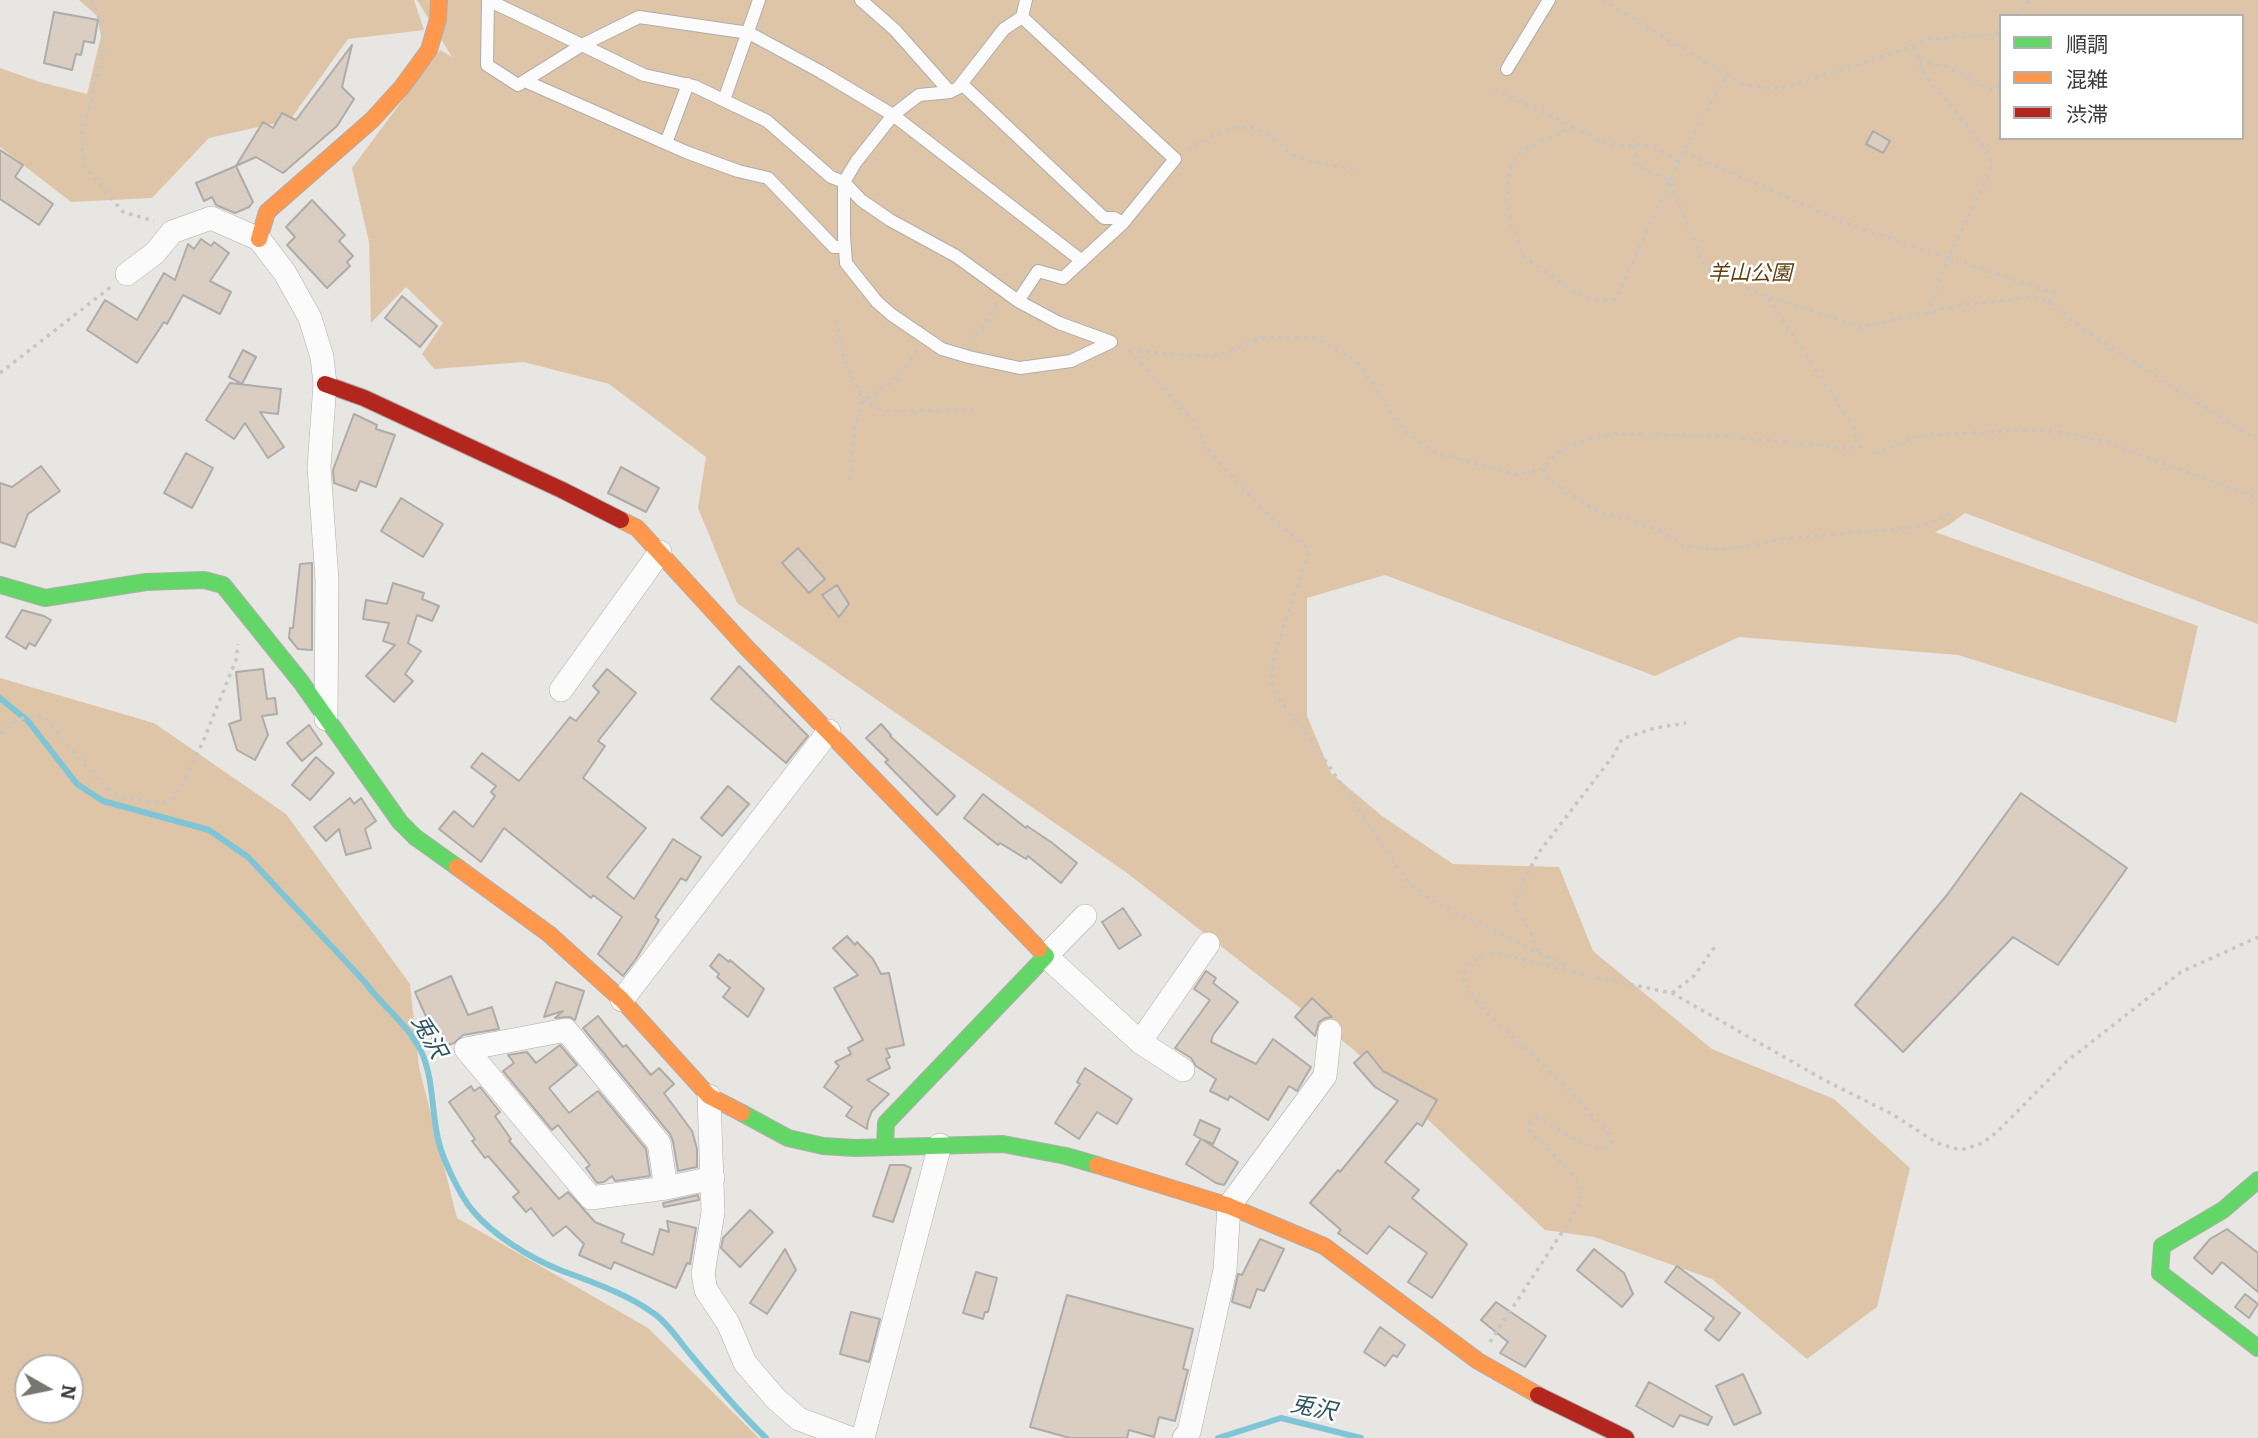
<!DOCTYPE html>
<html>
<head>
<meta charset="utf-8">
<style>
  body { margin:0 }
  #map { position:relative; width:2258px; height:1438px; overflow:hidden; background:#e8e6e3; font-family:Bitter,"Noto Sans JP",serif }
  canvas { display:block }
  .legend { position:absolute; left:1999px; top:14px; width:245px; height:126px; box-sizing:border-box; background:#fff; border:2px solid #b1b0af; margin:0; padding:9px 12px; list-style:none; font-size:21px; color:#3b3937 }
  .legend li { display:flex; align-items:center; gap:14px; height:35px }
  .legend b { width:35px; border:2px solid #b1b0af }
  .north { position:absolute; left:14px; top:1354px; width:70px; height:70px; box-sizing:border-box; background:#fff; border:2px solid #b1b0af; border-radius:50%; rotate:99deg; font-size:19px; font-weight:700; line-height:28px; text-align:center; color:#3b3937 }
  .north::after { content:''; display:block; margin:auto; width:24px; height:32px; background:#787673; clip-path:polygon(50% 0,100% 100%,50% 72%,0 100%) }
</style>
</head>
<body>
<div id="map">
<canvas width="2258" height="1438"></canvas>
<ul class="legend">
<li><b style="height:9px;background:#63d668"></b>順調</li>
<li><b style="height:9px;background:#ff974d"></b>混雑</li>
<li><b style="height:9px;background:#b3261e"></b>渋滞</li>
</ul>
<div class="north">N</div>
</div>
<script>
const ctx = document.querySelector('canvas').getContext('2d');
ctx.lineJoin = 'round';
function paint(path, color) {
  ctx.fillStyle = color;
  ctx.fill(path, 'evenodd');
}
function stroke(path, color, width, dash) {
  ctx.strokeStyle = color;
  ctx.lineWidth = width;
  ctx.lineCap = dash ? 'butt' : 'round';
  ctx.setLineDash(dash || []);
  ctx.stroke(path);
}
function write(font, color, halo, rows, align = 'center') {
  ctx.font = font + ' Bitter,"Noto Sans JP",serif';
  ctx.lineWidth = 5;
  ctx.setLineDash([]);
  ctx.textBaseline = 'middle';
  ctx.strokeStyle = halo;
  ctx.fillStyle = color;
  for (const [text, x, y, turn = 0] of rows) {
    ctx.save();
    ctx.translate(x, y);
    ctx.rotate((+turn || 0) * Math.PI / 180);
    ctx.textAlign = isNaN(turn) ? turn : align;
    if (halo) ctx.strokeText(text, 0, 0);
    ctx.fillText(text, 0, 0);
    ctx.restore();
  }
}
const green = new Path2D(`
  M79,0H414L424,30L348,39L290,120L209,138L152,198L71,202L0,147V68L40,82L87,94L101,36L97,16Z
  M417,0H2258V624L1965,513L1949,525L1935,532L2198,626L2176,723L1958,655L1739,637L1655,676L1385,575L1307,598V716L1331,773L1382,816L1453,864L1559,867L1593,951L1712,1049L1834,1099L1910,1168L1877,1307L1807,1359L1712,1279L1594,1237L1545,1230L1354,1050L1127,873L737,603L698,508L706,457L609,384L524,362L434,369L422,354L443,323L406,287L371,323L369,242L352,168L440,50L452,57ZM2001,16H2242V138H2001Z
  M0,678L154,723L286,814L410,984L419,1067L457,1218L648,1328L759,1438H0ZM28,1368H70V1410H28Z`);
const stream = new Path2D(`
  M0,698L28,721L77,784L103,801L209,830L248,857L364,981C381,1005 407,1023 421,1051C434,1079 431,1109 438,1139C442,1158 460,1196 473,1211C493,1235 530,1258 560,1270C592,1282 628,1294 656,1315C669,1325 680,1342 691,1355C715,1384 739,1412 766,1438
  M1218,1438L1281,1418L1361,1438`);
const building = new Path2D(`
  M54,12L98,20L94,43L84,41L81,55L76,54L72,70L44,63Z
  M352,45L342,87L354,99L337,126L283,173L256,157L236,166L253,202L249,207L235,213L216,205L212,197L204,201L196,183L236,166L263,122L273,128L282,113L296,120Z
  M1873,131L1890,141L1883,153L1866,144Z
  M0,150L23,165L15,177L53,204L39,225L0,199Z
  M312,200L345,235L339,241L353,256L347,262L350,266L327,288L287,245L295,237L286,227Z
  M201,239L211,246L214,242L229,253L210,281L231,292L220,314L183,295L167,324L164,322L137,363L87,330L105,300L137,320L164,273L175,280L188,244L194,249Z
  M402,296L437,326L420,347L385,318Z
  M243,350L256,357L242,384L229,377Z
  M230,383L281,389L278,414L260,412L284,447L268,458L245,423L234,439L206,420Z
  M354,414L377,425L376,429L395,435L376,487L360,481L356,491L334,483L333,470Z
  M186,453L213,468L192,508L164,493Z
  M41,466L60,491L28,514L15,547L0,542V483L12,487Z
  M621,467L659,488L646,512L608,493Z
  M401,498L443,524L423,557L381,531Z
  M798,548L825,579L809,593L782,563Z
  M312,563V650L298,649L289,638L290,628H293L300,564Z
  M393,583L424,593L422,599L439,606L432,621L417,615L408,643L421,651L405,674L413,681L394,702L366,676L395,645L383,641L389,623L363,619L366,600L387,604Z
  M837,585L849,604L839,617L822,595Z
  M22,610L44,616L51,620L35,646L29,643L26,649L6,637Z
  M739,666L808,736L786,763L711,699Z
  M263,669L267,699L275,698L277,714L262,716L268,735L255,760L237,750L229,724L241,720L236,672Z
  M607,669L636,693L598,741L605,746L583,778L646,828L607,877L634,899L673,839L701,857L686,881L681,878L655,917L659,920L636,959L623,976L598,954L622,917L593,895L591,898L504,828L481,862L439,829L454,811L473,827L495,796L491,792L496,786L471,767L482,753L519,781L570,717L576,721L599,692L593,686Z
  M881,724L891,735L890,736L955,796L937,815L885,762L888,760L866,738Z
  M309,725L322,744L302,761L287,743Z
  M316,757L334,773L310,800L292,785Z
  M728,786L749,804L722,836L701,818Z
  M2021,793L2127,868L2058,965L2013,937L1903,1052L1855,1005L1947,895Z
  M983,794L1026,828L1027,826L1051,842L1077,863L1061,883L1028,856L1026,859L1000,843L998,845L964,818Z
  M350,798L354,804L361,798L376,821L365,829L371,848L346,855L339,829L326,841L314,827Z
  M1123,908L1141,935L1119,949L1102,922Z
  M847,936L855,945L857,942L873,959L881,974L889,973L904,1045L886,1049L890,1057L886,1059L890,1068L867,1080L889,1094L872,1111L868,1121L867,1129L846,1116L852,1107L824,1087L839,1066L835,1062L851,1054L848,1048L863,1040L834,988L858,975L833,948Z
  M719,954L729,962L730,960L764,989L748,1017L723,997L730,988L717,977L719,974L710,966Z
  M1206,971L1216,978L1213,983L1238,1002L1213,1035L1211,1042L1256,1064L1273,1039L1311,1067L1297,1091L1289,1086L1268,1120L1230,1096L1228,1100L1210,1091L1216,1079L1196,1066L1191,1058L1175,1048L1210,1000L1194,989Z
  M451,976L468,1015L492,1007L499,1029L463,1035L454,1043L436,1049L430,1031L432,1030L415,992Z
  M556,982L584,991L575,1020L570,1017L555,1018L563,1011L544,1017Z
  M1312,998L1332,1017L1325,1018L1319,1022L1315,1036L1295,1017Z
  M598,1016L623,1047L626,1045L651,1075L659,1068L674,1084L664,1093L692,1131L697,1149V1167L678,1171L673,1141L670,1134L583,1028Z
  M560,1045L577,1065L549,1088L569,1113L598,1091L646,1149L650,1176L615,1181L612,1176L604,1182L597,1183L586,1168L590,1165L558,1125L552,1130L503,1071L514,1063L508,1055L527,1052L536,1063Z
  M1367,1051L1383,1071L1437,1100L1422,1126L1417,1123L1385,1162L1419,1190L1412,1198L1467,1244L1432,1298L1408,1282L1427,1253L1389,1226L1367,1254L1338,1233L1341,1230L1310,1203L1338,1170L1340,1172L1398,1101L1375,1087L1354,1063Z
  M1085,1068L1132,1099L1117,1124L1097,1112L1079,1139L1055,1123L1080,1084L1077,1082Z
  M471,1086L474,1091L480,1087L500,1112L495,1116L511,1139L509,1141L559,1199L568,1192L595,1222L624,1234L621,1242L653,1255L660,1229L669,1232L667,1221L696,1228L690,1264L687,1263L676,1288L614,1262L611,1269L579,1255L584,1244L566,1226L553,1236L531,1208L526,1212L513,1197L519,1192L488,1156L485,1158L472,1141L475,1139L449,1102Z
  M1200,1120L1220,1129L1213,1144L1203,1140L1238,1162L1224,1185L1216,1183L1186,1164L1201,1139L1194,1135Z
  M890,1165H904L911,1168L893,1222L873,1216Z
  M698,1195L699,1200L664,1207L663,1203Z
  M750,1210L773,1232L740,1267L721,1248L723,1238Z
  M2227,1229L2258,1253V1292L2222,1262L2212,1274L2194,1258L2210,1239Z
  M1260,1239L1284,1249L1264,1291L1257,1289L1250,1308L1232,1302L1238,1274L1242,1275Z
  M785,1249L796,1270L767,1314L750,1303Z
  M1594,1249L1624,1273L1633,1294L1622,1307L1577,1270Z
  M1677,1266L1740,1313L1719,1341L1705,1330L1714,1318L1665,1282Z
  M976,1272L997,1278L988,1312H985L983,1319L963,1313Z
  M2245,1294L2258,1304L2249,1318L2235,1307Z
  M1067,1295L1193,1329L1183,1369L1188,1370L1175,1421L1159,1417L1154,1437L1129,1430L1127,1438H1070L1030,1427Z
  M1496,1302L1546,1336L1525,1367L1500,1353L1508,1342L1481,1320Z
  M851,1312L880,1319L869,1362L840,1354Z
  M1380,1327L1405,1345L1397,1357L1393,1355L1385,1366L1364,1352Z
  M1743,1374L1761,1413L1734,1425L1716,1386Z
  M1649,1382L1712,1417L1708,1425L1680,1415L1673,1427L1636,1406Z`);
const path = new Path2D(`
  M91,0L99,18L103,32V54L81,137L83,164L123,212L154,221
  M1602,0L1742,84L1767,88L1786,87L1890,54L1931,39L1988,35L2001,31
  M2016,16L2030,0
  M1919,60L1948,67L1993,90L2001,84
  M1495,89L1573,127L1521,151L1510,169L1506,202L1512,226L1524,257L1573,291L1601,301L1616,299L1681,156L1727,75
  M1573,127L1607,144L1631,146L1642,144L1659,150L1679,161
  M1635,145L1636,165L1670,181L1702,261L1711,271L1755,292L1861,327L1957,306L2031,297L2049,303L2054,293L1948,258L1927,313
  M1188,150L1230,127H1251L1274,139L1293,155L1311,161L1357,170
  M1684,152L1847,224L1948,258L1990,172L1991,160L1988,152L1924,74L1913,46
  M1768,298L1853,426L1856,438
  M2049,303L2096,338L2258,441
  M837,320L843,355L863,401L884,411L973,410
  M968,340L982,328L997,306
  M1129,350L1193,421L1211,454L1269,516L1306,547L1308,555C1301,578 1267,664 1272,682C1276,700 1292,715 1303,728L1406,879L1429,899L1570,968
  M1129,350L1179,355H1221L1265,337L1315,338L1342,352L1358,363L1403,430L1436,453L1518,475L1544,468L1555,455L1574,444L1592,438L1613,434L1722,436L1848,448L1866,446
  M0,373L112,286
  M1874,454L1917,436L2024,430L2056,432L2100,440L2258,498
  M1544,468L1548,480L1600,513L1627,518L1662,531L1685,546L1721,550L1758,545L1781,539L1920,527L1950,514
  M850,480L855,424L863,401L900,377L916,351
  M0,734C16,722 23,713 44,717L106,788L121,797L162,804L173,798L184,781L202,744L236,660L238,644
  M1538,951L1530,930L1515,907L1524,879L1540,851L1613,756L1622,739L1655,728L1686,723
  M1672,993L1694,976L1716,945
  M1490,1342L1574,1214C1578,1206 1583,1196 1580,1187C1576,1174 1541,1144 1531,1133C1527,1123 1530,1118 1541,1118C1561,1131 1580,1145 1604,1149L1611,1141L1610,1135L1563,1084L1480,1006L1464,983L1463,974L1468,964L1485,954H1501L1599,978L1672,993L1826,1081L1892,1114L1937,1143L1961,1150L1983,1143L1998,1131L2066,1062L2181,972L2258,937`);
const lane = new Path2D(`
  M488,0L487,65L518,85L582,45L488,0
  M861,0L895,30L950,92
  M1026,0L1022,17L1175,159L1123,223
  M582,45L644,75L694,86L767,121L831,177L844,182L861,200L890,220L956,256L1018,301L1059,323L1111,342L1071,361L1020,368L969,357L942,349L892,315L877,302L846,263L844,237V182L856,162L893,115L919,95L950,92L958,88L1004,29L1022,17
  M582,45L639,17L749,33L821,72L893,115L1082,261
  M1507,69L1549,0
  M525,81L686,152L738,171L768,178L834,247H845
  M963,85L1104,218H1114L1123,223L1063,278L1038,271L1018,301
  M724,100L759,0
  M666,143L688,84`);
const street = new Path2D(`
  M127,274L155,253L172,232L211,218L259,239L285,273L310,318L322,357L325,384L319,467L327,580L326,719
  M561,690L660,552
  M1085,916L1046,956L1140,1042L1183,1070
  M622,1000L829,731
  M1140,1042L1208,944
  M709,1096L713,1212L703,1274L706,1290L728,1323L745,1363L776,1399L799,1419L850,1438
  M666,1188L659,1143L566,1030L466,1049L591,1198L666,1188L713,1178
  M863,1438L940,1145
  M1184,1438L1189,1432L1225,1270L1229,1206L1325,1076L1330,1031`);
const fast = new Path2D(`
  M0,585L45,598L146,582L204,580L223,585L301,682L400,822L415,837L457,867
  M742,1113L788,1138L823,1146L855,1148L1003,1144L1066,1156L1097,1165
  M885,1146L886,1123L1046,956L1039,949
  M2258,1180L2223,1210L2162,1246L2160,1273L2258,1348`);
const slow = new Path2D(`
  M259,239L267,212L372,120L402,87L429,50L438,19L439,0
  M621,520L637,528L746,647L1039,949
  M457,867L549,934L622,1000L709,1096L742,1113
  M1097,1165L1229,1206L1324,1246L1478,1361L1538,1395`);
const jam = new Path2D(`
  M325,384L364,398L562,490L621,520
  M1538,1395L1626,1438`);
const parkNames = [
  ["羊山公園",1750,274]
];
const waterNames = [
  ["兎沢",428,1037,61],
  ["兎沢",1313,1409,12]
];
paint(green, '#dfc5a7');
stroke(stream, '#80c5d6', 6);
paint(building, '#d9cec1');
stroke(building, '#adacaa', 2);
stroke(lane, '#afadab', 14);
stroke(street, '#afadab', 24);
stroke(fast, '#afadab', 18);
stroke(slow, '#afadab', 18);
stroke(jam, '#afadab', 18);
stroke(path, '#c7c6c5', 3.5, [3.5, 5]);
stroke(lane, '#fcfbfb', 12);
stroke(street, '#fcfbfb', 23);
stroke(fast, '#63d668', 16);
stroke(slow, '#ff974d', 16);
stroke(jam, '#b3261e', 16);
write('italic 21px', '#603d0d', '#fff', parkNames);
write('italic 23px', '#2a5561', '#fff', waterNames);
</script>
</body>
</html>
